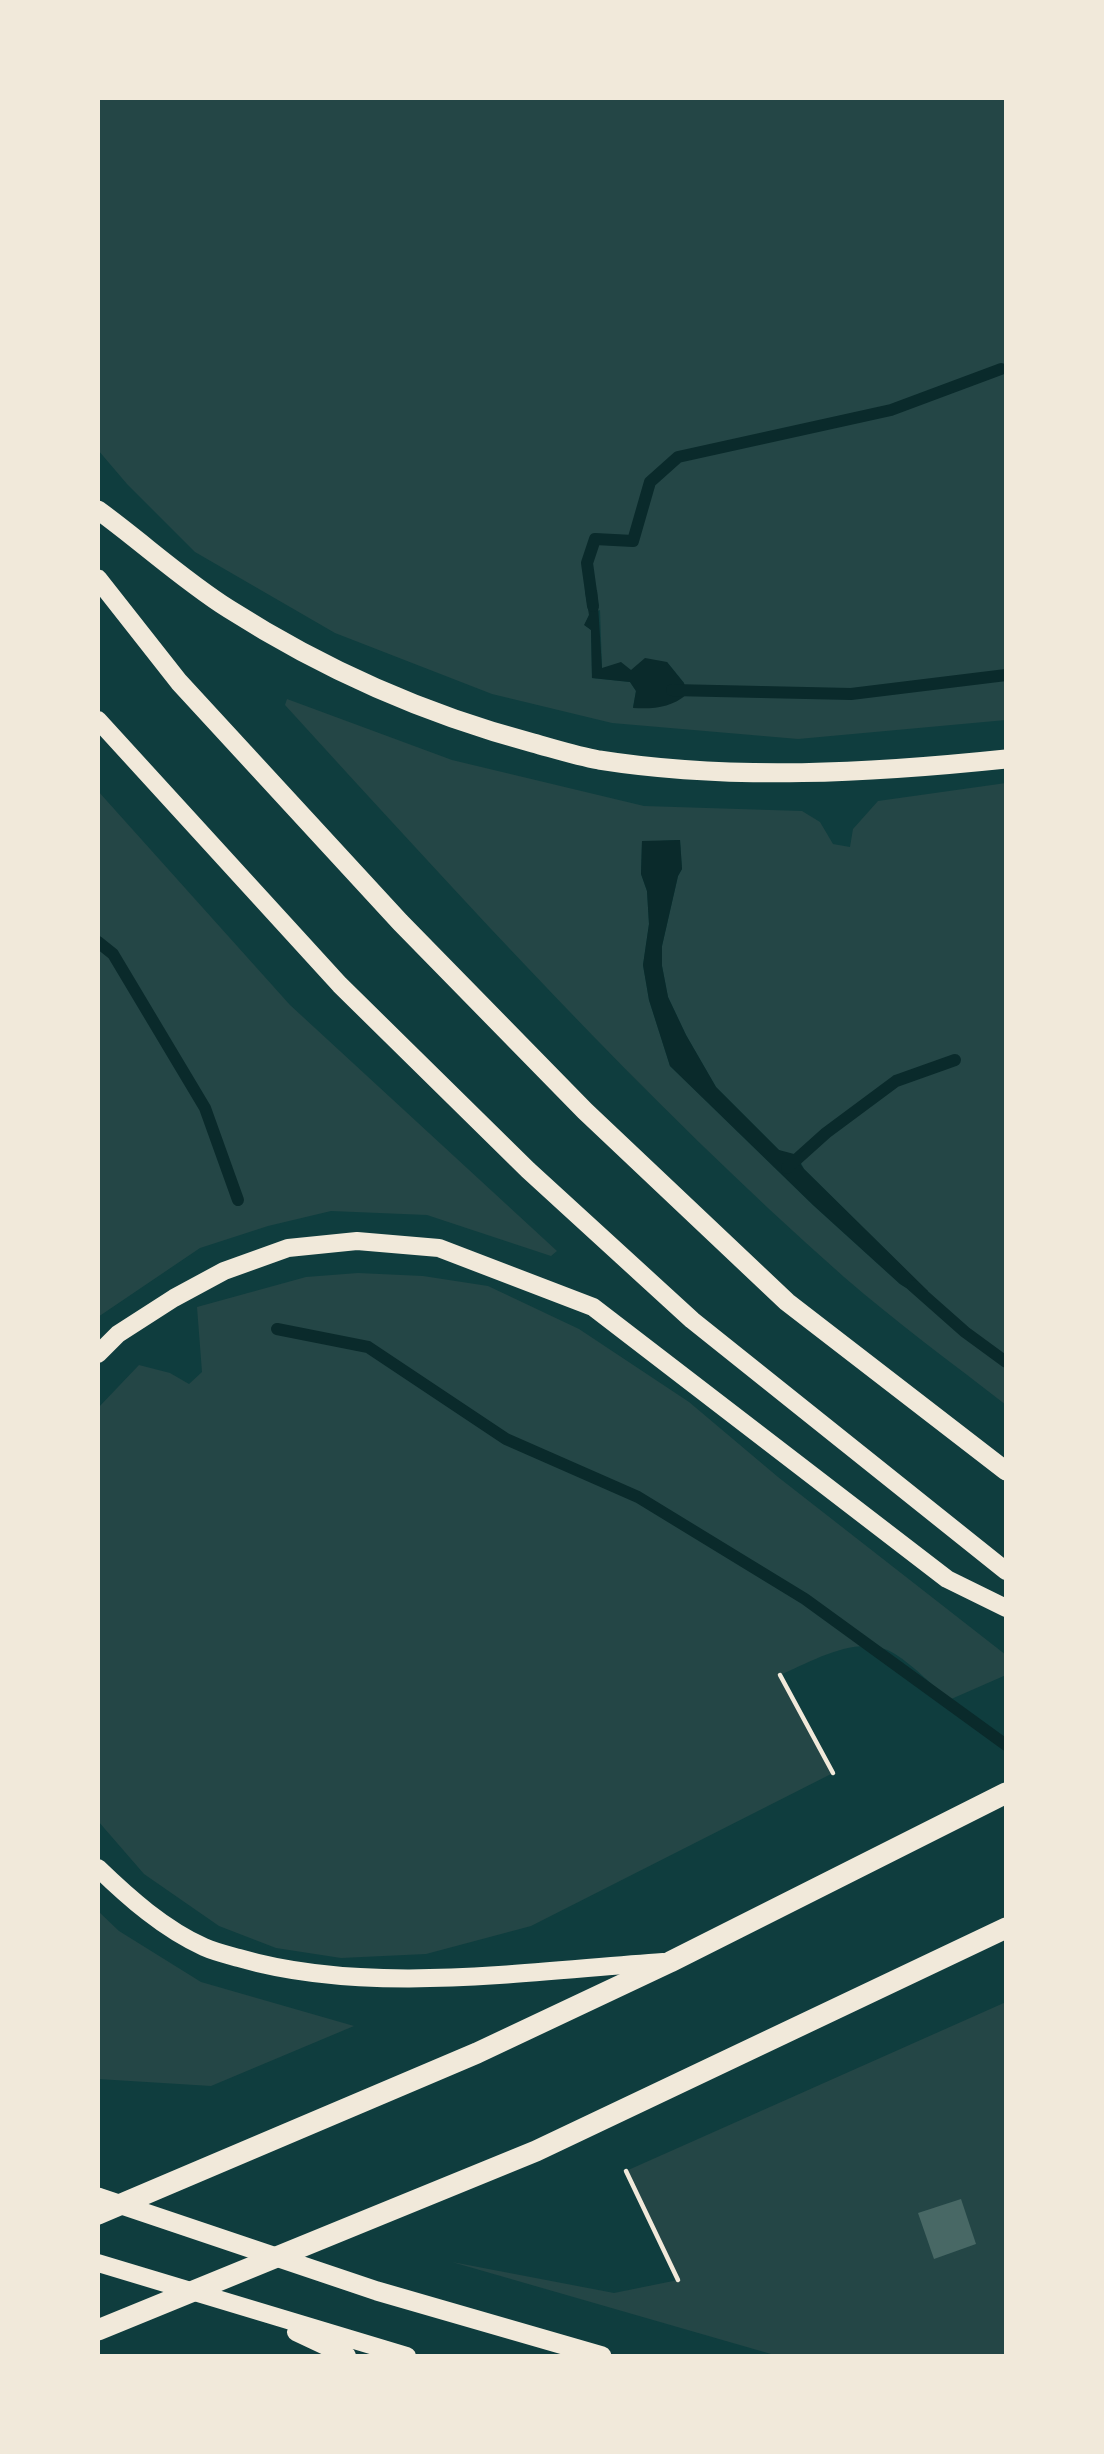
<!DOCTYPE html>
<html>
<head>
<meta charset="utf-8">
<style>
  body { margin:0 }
  #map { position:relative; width:1104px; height:2454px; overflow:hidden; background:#0f3d3e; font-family:Spectral,serif }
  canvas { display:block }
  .frame { position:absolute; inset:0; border:100px solid #f1e9da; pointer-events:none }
</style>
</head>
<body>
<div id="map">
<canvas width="1104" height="2454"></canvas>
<div class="frame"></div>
</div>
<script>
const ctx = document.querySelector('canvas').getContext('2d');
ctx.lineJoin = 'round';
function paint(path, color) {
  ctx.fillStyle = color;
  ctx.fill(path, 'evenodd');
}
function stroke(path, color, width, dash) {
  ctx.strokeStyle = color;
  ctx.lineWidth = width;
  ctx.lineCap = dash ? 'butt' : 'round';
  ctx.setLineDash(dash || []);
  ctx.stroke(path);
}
const green = new Path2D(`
  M98,98H1006V720L798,739L612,723L492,694L335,633L195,552L127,484L98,450ZM600,610L602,668L631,671L667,662L684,683L633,707L636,691L630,682L592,678L591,630L585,625L589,615Z
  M287,699L452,760L644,806L802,811L820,822L833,844L850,847L853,829L878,801L1006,783V1405C952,1363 896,1322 844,1277C644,1100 465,902 285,705ZM680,840L682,869L678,876L662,946V966L668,997L686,1035L716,1087L779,1150L800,1161L804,1169L927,1291L922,1298L900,1284L813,1205L670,1066L649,1000L643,965L649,924L647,891L641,874L642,842Z
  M98,791L290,1005L557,1251L551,1256L427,1215L331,1211L268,1226L200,1248L98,1317Z
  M358,1273L423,1276L488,1286L579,1329L689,1402L778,1477L1006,1655V1675L949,1700C932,1685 914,1666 895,1654C860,1632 813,1661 780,1675L833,1773L531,1926L426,1954L341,1958L276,1948L219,1926L144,1874L98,1821V1408L139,1365L170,1373L189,1384L202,1372L197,1307L306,1277Z
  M98,1911L119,1931L201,1982L354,2026L211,2086L98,2079Z
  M1006,2002V2356H778L452,2262L614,2293L678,2280L626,2171Z`);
const water = new Path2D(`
  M597,590L602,668L621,662L631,670L645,658L667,662L684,683L687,694C671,708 654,709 633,708L636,691L630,682L592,678L591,630L584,625L589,615L585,591Z
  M680,840L682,869L678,876L662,946V966L668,997L686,1035L716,1087L779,1150L794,1154L804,1169L928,1291L922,1298L900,1284L813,1205L670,1066L649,1000L643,965L649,924L647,891L641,874L642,841Z`);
const stream = new Path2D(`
  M593,606L587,563L595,539L633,541L650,482L678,457L891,410L1001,369
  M672,690L851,694L1006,675
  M98,942L113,954L205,1108L238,1200
  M787,1168L826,1133L896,1081L955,1060
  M913,1286L965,1332L1006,1362
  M277,1329L368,1347L506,1439L638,1497L805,1599L1006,1745`);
const building = new Path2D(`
  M961,2199L976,2244L934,2259L918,2213Z`);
const path = new Path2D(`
  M780,1675L833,1773
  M626,2171L678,2280`);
const primary = new Path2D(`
  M98,720L340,985L528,1170L692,1320L1006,1571
  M98,1354L118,1334L174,1298L224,1271L288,1248L357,1241L439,1248L593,1307L947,1579L1006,1608
  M98,1868C129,1898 164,1929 204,1947C215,1952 228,1955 239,1958C368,1996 530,1971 663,1962
  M98,2263L407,2356
  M296,2332L347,2356`);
const trunk = new Path2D(`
  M98,510C142,542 183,580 229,609C323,669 424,714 533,743C555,749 577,756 599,760C732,781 872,773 1006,759
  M98,579L179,682L400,922L585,1111L787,1302L1006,1471
  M98,2197L377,2291L602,2356`);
const motorway = new Path2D(`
  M98,2214L477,2053L670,1962L1006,1793
  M98,2330L536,2151L1006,1928`);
paint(green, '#244646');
paint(water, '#0a2a2b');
stroke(stream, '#0a2a2b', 12);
paint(building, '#486865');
stroke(path, '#f1e9da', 4.5);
stroke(primary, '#f1e9da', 18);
stroke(trunk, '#f1e9da', 19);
stroke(motorway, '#f1e9da', 21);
</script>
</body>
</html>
